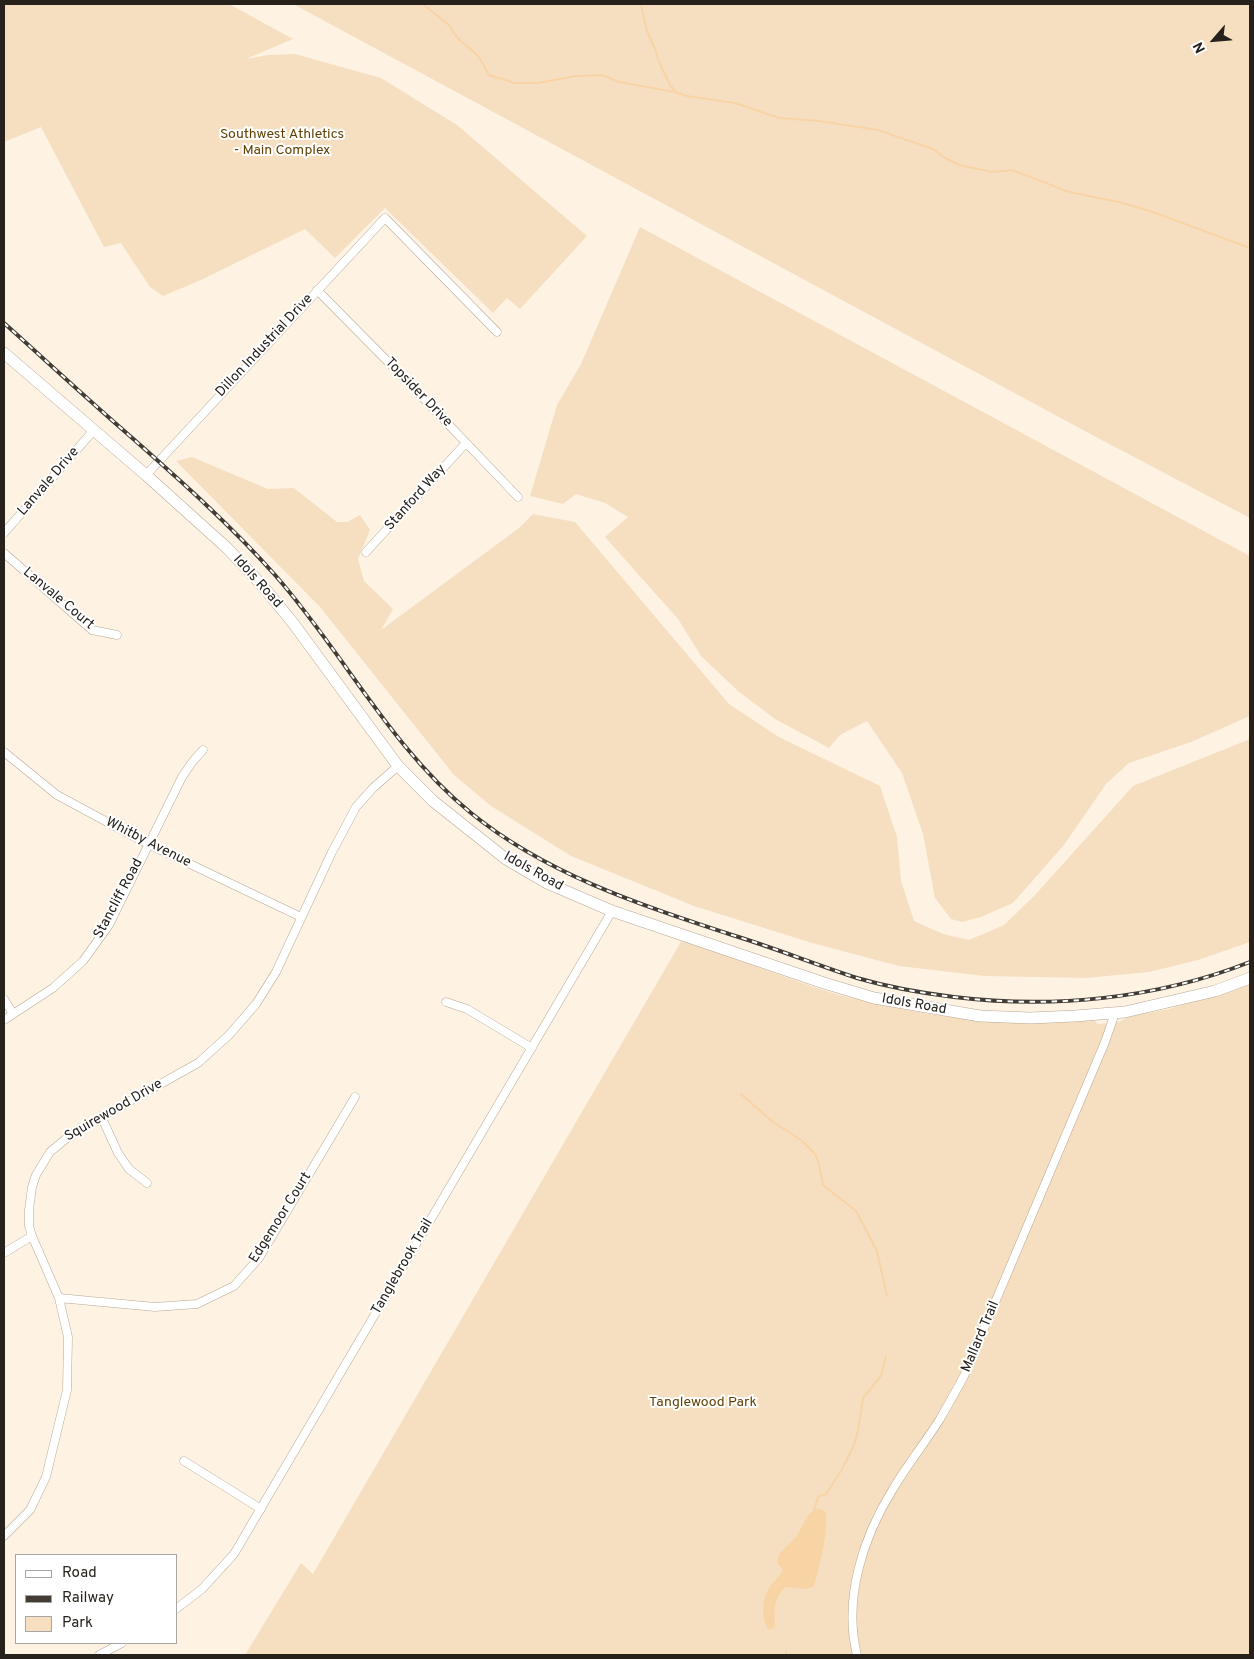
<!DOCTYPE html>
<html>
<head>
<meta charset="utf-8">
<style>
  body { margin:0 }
  #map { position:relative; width:1254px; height:1659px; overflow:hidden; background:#fef2e3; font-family:Overpass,sans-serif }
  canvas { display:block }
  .frame { position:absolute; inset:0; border:5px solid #26211a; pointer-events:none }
  .legend { position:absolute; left:15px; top:1554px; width:162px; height:90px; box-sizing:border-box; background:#fff; border:1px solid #a8a6a3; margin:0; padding:6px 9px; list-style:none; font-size:15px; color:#26211a }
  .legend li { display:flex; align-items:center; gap:10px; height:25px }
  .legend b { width:25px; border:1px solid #a8a6a3 }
  .north { position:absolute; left:1189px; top:15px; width:50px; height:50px; -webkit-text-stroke:4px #fff; paint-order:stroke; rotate:243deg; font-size:14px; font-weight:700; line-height:20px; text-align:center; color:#26211a }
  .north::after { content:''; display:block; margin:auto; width:18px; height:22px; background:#26211a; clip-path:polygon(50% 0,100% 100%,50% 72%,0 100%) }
</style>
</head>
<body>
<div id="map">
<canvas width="1254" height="1659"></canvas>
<div class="frame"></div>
<ul class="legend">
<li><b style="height:6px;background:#fff"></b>Road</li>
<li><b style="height:6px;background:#423c34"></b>Railway</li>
<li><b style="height:14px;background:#f6dfc1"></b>Park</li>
</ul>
<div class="north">N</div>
</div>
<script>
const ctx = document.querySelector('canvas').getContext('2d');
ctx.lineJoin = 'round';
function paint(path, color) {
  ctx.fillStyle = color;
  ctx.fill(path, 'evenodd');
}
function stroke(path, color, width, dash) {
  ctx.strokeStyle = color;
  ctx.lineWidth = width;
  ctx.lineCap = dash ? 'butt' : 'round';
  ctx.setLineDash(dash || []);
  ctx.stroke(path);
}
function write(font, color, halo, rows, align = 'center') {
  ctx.font = font + ' Overpass,sans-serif';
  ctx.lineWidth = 4;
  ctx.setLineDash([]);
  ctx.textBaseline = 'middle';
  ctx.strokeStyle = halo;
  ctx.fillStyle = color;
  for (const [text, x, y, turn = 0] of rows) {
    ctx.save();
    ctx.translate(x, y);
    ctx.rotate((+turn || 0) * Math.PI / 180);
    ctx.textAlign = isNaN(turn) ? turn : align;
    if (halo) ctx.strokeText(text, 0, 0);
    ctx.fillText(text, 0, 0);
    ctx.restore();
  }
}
const green = new Path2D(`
  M4,4H229L293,39L246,59L268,55L295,54L381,78L457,125L587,236L520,309L507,298L493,313L385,208L335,258L305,229L201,280L163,296L150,287L121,243L104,247L41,127L4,142Z
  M293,4H1250V518L1096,437Z
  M640,227L1250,556V716L1191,742L1129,763L1106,784L1064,845L1013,903L981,917L962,922L951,919L935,898L923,834L902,773L867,721L840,735L829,748L775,719L738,691L701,656L678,619L605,537L628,517L605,503L576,494L563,504L530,496L557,405L581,364Z
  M192,457L268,489L294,488L337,522H347L360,515L370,530L358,559L364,581L393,609L381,630L519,528L533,514L575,522L729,704L779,737L880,786L897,837L901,881L914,921L943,934L969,940L1004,925L1035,895L1133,786L1250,739V942L1198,960L1149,972L1086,978L984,976L899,966L812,943L694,906L571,856L491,806L454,775L320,607L176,461Z
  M682,940C730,956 777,975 826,991C841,996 858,999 874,1003C947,1020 1015,1026 1090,1019L1095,1021L1098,1024L1119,1022L1127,1017L1169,1009L1226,992L1250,983V1655H245L301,1563L313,1574Z`);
const water = new Path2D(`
  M818,1508L825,1511C830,1522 819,1574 813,1587L805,1589L785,1587C772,1602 775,1610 775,1627L769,1630C761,1621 762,1600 768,1590C772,1582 779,1578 783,1570L777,1563L779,1554L796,1537L809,1514Z`);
const stream = new Path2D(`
  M423,4L450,26C454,38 468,46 477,55C482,60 485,69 489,75L515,83H538L576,76L602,75L619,82L675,92L687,96L735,103L779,118L819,121L878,130L933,149L945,158L959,165L992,172L1012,170L1069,192L1119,202L1150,211L1250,248
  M641,4L646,28L655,49L659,62L670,85L675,91
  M741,1094L773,1122L801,1140L815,1154L819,1164L823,1185L856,1211L877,1251L887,1296
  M814,1510L818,1497L826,1494L841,1471L854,1445L858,1431L863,1398L881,1376L886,1356
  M786,1652V1655`);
const street = new Path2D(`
  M317,290L404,378L518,497
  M146,475L385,218L497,332
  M4,533L93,431
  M366,552L466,443
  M4,553L92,630L117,635
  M4,752L57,795L148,844L301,917
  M4,999L13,1014
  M446,1002L467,1009L532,1048
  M4,1020L53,988L83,961L109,925L182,777L193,761L203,750
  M101,1116L118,1153L129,1169L147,1183
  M4,1253L32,1236
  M59,1298L155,1307L197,1304L234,1286L259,1258L355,1097
  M184,1461L261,1509
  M4,1536L30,1510L46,1477L67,1390L68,1337L59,1298L32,1236L29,1226V1210L32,1187L36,1175L50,1152L73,1133L198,1063L229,1035L256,1004L276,972L332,852L356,807L373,788L398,766
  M176,1609L202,1589L234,1554L612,911
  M99,1655L122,1643
  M857,1655C843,1599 863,1537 893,1489C907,1465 925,1443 940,1419C948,1405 956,1391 964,1376L1105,1042L1115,1013`);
const secondary = new Path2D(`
  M4,353L146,475L227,548L261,584L293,623L398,766L433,801L506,859L547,883L612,911L824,983L874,998L980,1016L1030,1018L1075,1016L1125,1012L1215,991L1250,978`);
const rail = new Path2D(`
  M4,323C43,358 82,394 122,429C175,476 228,522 275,575C343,652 390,747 471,813C546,874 638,904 729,934C772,947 814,964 857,978C888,987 921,993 954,997C1053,1009 1156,999 1250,962`);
const parkNames = [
  ["Southwest Athletics",282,135],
  ["- Main Complex",282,151],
  ["Tanglewood Park",703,1403]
];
const streetNames = [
  ["Dillon Industrial Drive",265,346,-47],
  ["Topsider Drive",418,393,46],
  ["Lanvale Drive",49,482,-49],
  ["Stanford Way",416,498,-48],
  ["Idols Road",257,582,48],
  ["Lanvale Court",58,599,40],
  ["Whitby Avenue",148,843,27],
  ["Idols Road",533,872,29],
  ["Stancliff Road",119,899,-62],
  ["Idols Road",914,1005,10],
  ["Squirewood Drive",114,1111,-30],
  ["Edgemoor Court",281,1218,-58],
  ["Tanglebrook Trail",403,1267,-60],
  ["Mallard Trail",981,1337,-67]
];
paint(green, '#f6dfc1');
paint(water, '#f8d4a5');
stroke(stream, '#f8d4a5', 2);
stroke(street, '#b6a895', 9);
stroke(secondary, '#b6a895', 12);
stroke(street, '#fff', 8);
stroke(secondary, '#fff', 11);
stroke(rail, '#423c34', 4);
stroke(rail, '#fff', 2, [5.5]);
write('14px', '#614004', '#fff', parkNames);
write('14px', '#26211a', '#fff', streetNames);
</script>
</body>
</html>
